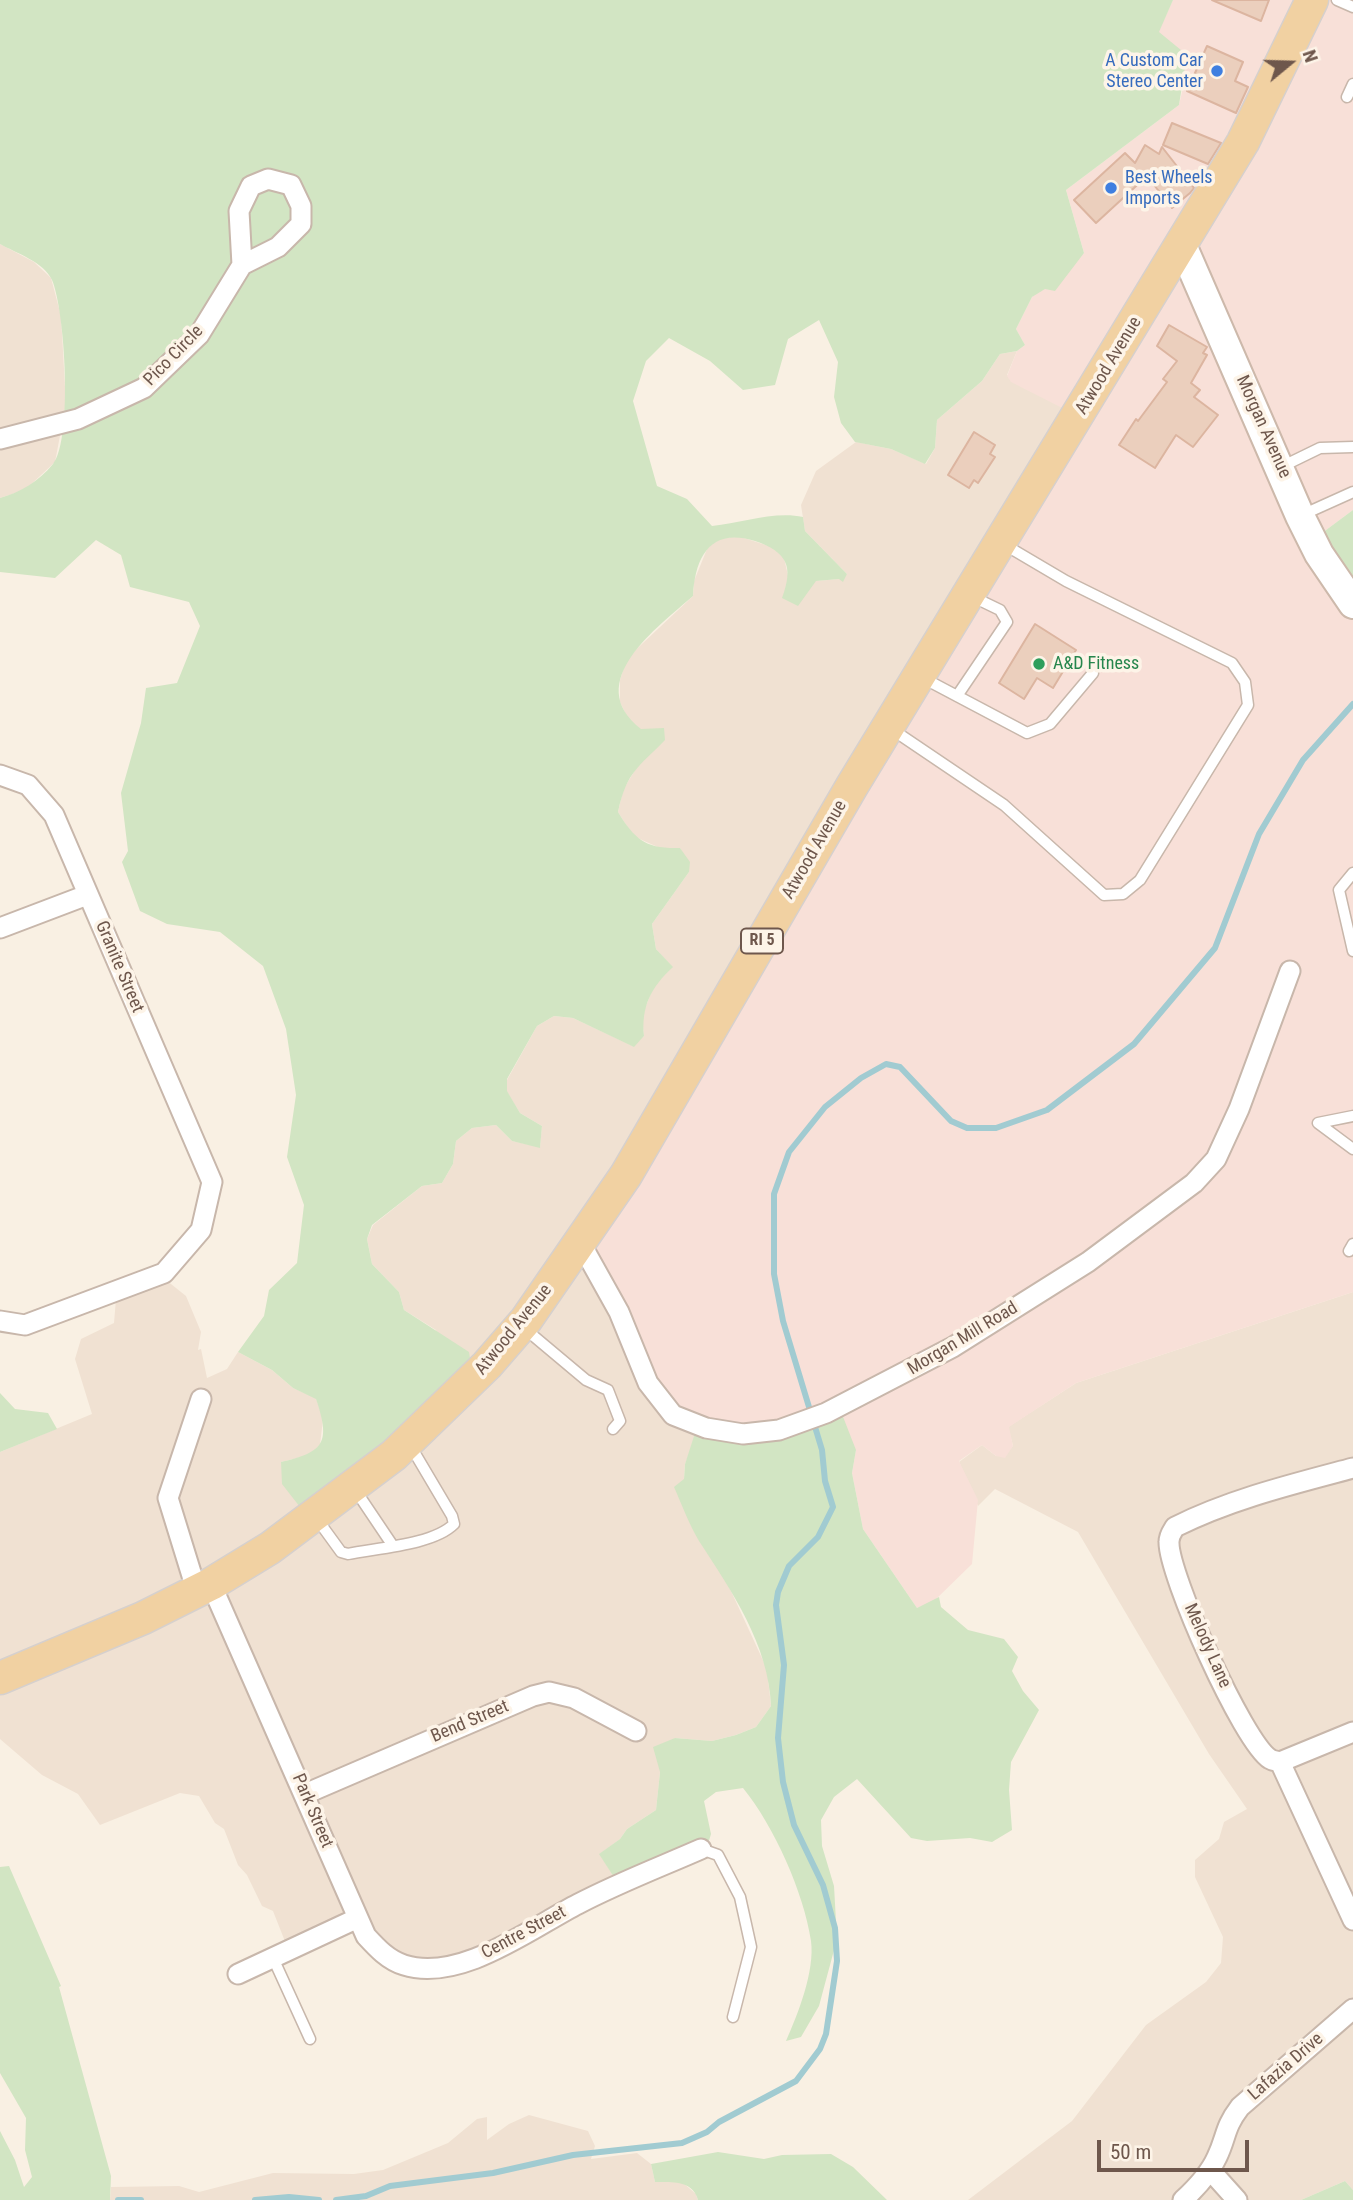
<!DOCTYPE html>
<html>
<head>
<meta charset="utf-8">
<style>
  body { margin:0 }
  #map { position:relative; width:1353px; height:2200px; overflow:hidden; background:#f9f0e3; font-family:"Roboto Condensed",sans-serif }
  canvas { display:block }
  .north { position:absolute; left:1255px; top:28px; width:70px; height:70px; -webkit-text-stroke:5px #fdf4e8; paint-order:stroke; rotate:71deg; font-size:19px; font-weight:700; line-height:28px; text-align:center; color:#6e574c }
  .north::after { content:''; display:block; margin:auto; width:24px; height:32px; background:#6e574c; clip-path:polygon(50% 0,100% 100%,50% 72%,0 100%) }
  .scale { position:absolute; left:1097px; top:2140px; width:152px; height:32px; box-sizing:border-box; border:4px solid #6e574c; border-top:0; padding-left:9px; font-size:21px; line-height:24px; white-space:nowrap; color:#6e574c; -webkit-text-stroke:5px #fdf4e8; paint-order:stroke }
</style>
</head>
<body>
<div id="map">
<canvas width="1353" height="2200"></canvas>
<div class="north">N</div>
<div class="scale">50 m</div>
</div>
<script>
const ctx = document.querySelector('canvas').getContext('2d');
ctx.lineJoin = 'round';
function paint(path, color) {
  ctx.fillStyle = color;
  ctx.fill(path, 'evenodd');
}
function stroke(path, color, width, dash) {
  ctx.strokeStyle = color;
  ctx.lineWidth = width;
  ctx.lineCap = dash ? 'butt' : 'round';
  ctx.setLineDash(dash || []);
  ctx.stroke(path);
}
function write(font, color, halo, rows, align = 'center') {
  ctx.font = font + ' "Roboto Condensed",sans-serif';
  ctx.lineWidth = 7;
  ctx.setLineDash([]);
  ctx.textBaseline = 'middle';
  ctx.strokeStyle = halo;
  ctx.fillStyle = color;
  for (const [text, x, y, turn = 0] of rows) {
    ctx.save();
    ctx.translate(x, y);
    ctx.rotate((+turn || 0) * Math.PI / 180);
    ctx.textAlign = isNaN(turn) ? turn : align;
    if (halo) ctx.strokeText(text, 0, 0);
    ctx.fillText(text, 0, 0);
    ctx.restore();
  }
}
const residential = new Path2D(`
  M0,244L34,262L51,278L61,316L66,404L55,462L25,490L0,498Z
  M1017,351L1007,375L1078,416L685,1464L684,1479L698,1538L725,1578L767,1669L771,1706L756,1727L736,1735L712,1741L675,1738L660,1772L656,1810L627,1829L620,1839L600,1854L619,1885L514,1941L410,1966L360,1921L288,1949L273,1911L262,1906L247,1875L238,1865L224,1829L215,1823L199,1796L180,1793L100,1825L78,1794L42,1775L0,1739V1452L92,1414L75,1359L81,1339L114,1323L116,1299L166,1280L186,1296L201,1332L198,1350L201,1349L207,1378L227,1369L238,1352L272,1370L293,1388L316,1398L323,1419L320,1445L310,1455L281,1462L307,1516L436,1330L404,1310L399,1292L372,1264L367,1239L373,1225L422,1186L442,1183L453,1164L456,1141L472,1128L496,1125L512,1141L540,1147L542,1126L520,1113L507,1092V1080L537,1026L554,1016L573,1018L633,1046L644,1036L642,1016L655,983L672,967L656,949L652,924L689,872L680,848H660L633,836L618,812L623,790L641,760L659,745L628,719L620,702V680L627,658L693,596L694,581L707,549L717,539L738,536L775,548L784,558L789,580L816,581L839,579L847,574L805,531L801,505L816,471L856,442L891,449L926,464L935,448L937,420L982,381L1000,354Z
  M1353,1292V2190L1345,2181L1301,2200H968L1072,2121L1146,2025L1206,1982L1221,1963L1223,1937L1195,1877V1860L1219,1839L1224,1822L1247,1809L1209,1754L1078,1532L995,1489L978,1506L959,1462L982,1445L996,1456L1013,1446L1008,1427L1076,1383Z
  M529,2115L588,2131L595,2146L591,2159L637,2153L651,2164L655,2182H682L696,2194L698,2200H110L111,2187L179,2186L199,2192L273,2173L354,2174L383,2170L448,2143L477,2119L487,2117V2140L509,2124Z`);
const commercial = new Path2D(`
  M1173,0H1353V510L1318,536L1353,603V1292L1076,1383L1009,1427L1013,1446L1005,1458L996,1456L982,1445L959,1461L978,1500L972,1564L933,1602L917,1608L863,1529L852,1473L856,1450L741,1435L669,1410L590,1255L1078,416L1011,382L1007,376L1017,351L1025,345L1016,329L1032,297L1084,253L1066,190L1179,105L1184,83L1158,32Z`);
const green = new Path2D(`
  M0,0H1173L1159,32L1187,55L1179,105L1066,190L1084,253L1055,291L1045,289L1032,297L1016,329L1025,345L1017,351L1000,354L982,381L937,420L935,448L925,464L891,449L855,442L841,423L834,397L838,362L819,320L788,339L775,385L743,390L710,361L669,338L646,361L633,401L657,486L687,499L712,526C742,523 774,511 803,517L805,531L847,574L843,582L839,579L816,581L798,606L782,598C794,566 787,552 755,541C711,527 695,556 693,596C658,627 581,682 641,729L664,728L665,740C638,768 627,771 618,812C635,840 646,849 680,848L690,862L689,872L652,924L656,949L673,967C651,987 641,1007 644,1036L634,1047L573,1018L554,1016L537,1026L507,1079V1091L520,1113L542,1126L540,1148L512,1141L496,1125L472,1128L456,1141L453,1164L442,1183L422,1186L372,1225L367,1239L372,1264L399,1292L404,1310L469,1352L473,1379L307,1516L282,1484L281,1462C324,1452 331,1443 316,1399L293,1388L272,1370L238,1352L264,1316L269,1290L297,1263L304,1205L287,1157L296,1095L286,1029L263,966L220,932L167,924L140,911L122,862L128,851L121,793L141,723L146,688L177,683L200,626L189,602L130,587L121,555L96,540L55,578L0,572V498C21,492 38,482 53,464C73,439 65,310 52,280C44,262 16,253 0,244Z
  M1353,510V603L1318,536Z
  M0,1393L15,1409L48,1413L57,1429L0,1452Z
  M840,1409L856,1450L852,1473L863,1529L917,1608L939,1597L941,1607L968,1630L1004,1639L1018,1657L1012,1671L1023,1691L1039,1710L1011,1762L1009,1790L1012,1830L992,1842L970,1838L927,1841L911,1838L857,1779L834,1797L821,1820L822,1846L834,1886L837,1939L819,2006L801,2037L786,2041C798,2014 815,1971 811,1941C804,1893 774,1826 743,1788L716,1792L704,1801L711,1834L707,1847L619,1885L599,1854L620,1839L627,1829L656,1810L660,1772L653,1747L675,1738L712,1741L736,1735L756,1727L771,1706C769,1645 731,1590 699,1541C689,1524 682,1505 674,1487L684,1479L685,1464L696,1430L741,1435Z
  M9,1866L61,1986L59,1987L111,2176L110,2200H0V2131L15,2160L24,2187L32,2177L25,2150L26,2118L0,2073V1867Z
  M718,2152L764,2159L782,2155L831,2154L853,2167L887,2200H698C693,2180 671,2182 655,2182L651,2164Z
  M1345,2181L1353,2190V2200H1301Z`);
const stream = new Path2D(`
  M118,2200H141
  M255,2200L289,2197L319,2200
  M336,2200L366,2196L390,2186L493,2173L573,2155L682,2143L707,2132L719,2122L796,2081L820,2049L826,2034L837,1961L835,1928L823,1885L794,1825L783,1782L778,1738L784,1665L776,1605L778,1592L789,1566L818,1537L833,1507L825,1481L822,1450L783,1321L774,1274V1194L789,1152L825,1107L861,1078L886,1064L900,1067L951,1121L967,1128H996L1047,1110L1134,1044L1215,948L1259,834L1303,760L1353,704`);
const building = new Path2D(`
  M1212,0H1269L1261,21Z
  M1207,46L1243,62L1235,81L1248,87L1236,113L1187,91Z
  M1172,123L1221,143L1208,164L1163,145Z
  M1145,145L1159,154L1162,147L1194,188L1190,193L1172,208L1147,176L1096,223L1074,200L1125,153L1135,163Z
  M1169,325L1207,347L1203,353L1207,355L1191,383L1200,390L1194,397L1218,415L1193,447L1176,435L1155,468L1119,445L1136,419L1138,421L1167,382L1163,379L1177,361L1157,346Z
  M974,432L995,445L990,454L995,457L978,483L974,480L969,488L948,475Z
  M1035,624L1076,650L1053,688L1037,678L1024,699L999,683Z`);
const lane = new Path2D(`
  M1337,0L1353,7
  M1347,97L1353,84
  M1281,467L1320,448L1353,447
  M1302,515L1353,492
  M923,678L1027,733L1050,724L1093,673
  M957,696L1007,622L1000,610L971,596
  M890,728L1004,805L1104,895L1123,894L1140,880L1248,705L1245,682L1232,663L1066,581L1005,545
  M1353,873L1339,890L1353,951
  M1353,1116L1318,1123L1353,1149
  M1349,1251L1353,1244
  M524,1328L586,1380L608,1390L620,1421L613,1429
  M354,1488L393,1546
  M317,1519L341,1552L348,1554C377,1548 433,1545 454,1524L452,1516L410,1445
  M701,1849L718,1855L740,1897L751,1947L733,2017
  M273,1958L310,2039`);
const street = new Path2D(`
  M0,439L78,419L144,388L199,335L242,265L278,247L301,224V206L291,185L268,179L251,186L239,211L242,265
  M0,775L28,785L54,815L212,1182L201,1230L164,1273L25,1325L0,1321
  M0,928L87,895
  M580,1242L619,1312L648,1383L673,1415L706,1428L743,1434L779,1430L826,1413L953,1347L1088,1262L1194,1183L1216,1159L1239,1109L1290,971
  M1353,1468C1293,1484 1231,1499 1175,1527C1172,1532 1169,1535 1169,1542C1168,1574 1243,1742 1270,1759C1273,1761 1277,1761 1280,1762L1353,1920
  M211,1584L366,1936C377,1948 388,1960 404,1965C460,1983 531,1928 578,1904C618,1883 660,1867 701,1849
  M197,1592L168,1498L201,1399
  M1280,1762L1353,1732
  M305,1794L533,1696L549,1692L574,1698L636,1731
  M238,1974L358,1918
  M1210,2170L1237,2200
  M1183,2200C1196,2188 1210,2173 1217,2157C1227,2136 1224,2128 1240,2107L1353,2009`);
const secondary = new Path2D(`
  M1182,245L1300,516L1319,554L1353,604`);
const primary = new Path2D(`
  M0,1678L143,1618L211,1584L270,1548L394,1455L487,1365L526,1320L626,1175L852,786L1243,142L1312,0`);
const markers = [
  [1217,71,7,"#3f7fe0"],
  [1111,188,7,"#3f7fe0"],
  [1039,664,7,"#2e9e5b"]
];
const shields = [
  [762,941,42]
];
const shieldNames = [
  ["RI 5",762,941]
];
const shopNames = [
  ["A Custom Car",1203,61],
  ["Stereo Center",1203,82],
  ["Best Wheels",1125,178,"left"],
  ["Imports",1125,199,"left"]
];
const streetNames = [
  ["Pico Circle",174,356,-46],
  ["Atwood Avenue",1109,366,-59],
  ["Morgan Avenue",1263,427,66],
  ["Atwood Avenue",815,850,-60],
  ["Granite Street",119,967,67],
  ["Atwood Avenue",514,1330,-51],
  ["Morgan Mill Road",963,1339,-31],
  ["Melody Lane",1207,1646,66],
  ["Bend Street",470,1722,-23],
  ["Park Street",312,1811,67],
  ["Centre Street",524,1933,-28],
  ["Lafazia Drive",1286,2067,-41]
];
const leisureNames = [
  ["A&D Fitness",1053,664]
];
paint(residential, '#f0e1d2');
paint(commercial, '#f8e0d8');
paint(green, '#d2e5c3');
stroke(stream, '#a1cbd1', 6);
paint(building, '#ebcfbd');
stroke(building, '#dcb5a0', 2);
stroke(lane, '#c8b7ab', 13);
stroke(street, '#c8b7ab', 23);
stroke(secondary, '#cdb9ab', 32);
stroke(primary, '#d6d0cd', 35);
stroke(lane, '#fff', 10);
stroke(street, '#fff', 19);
stroke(secondary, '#fff', 28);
stroke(primary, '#f1d1a2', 32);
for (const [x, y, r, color] of markers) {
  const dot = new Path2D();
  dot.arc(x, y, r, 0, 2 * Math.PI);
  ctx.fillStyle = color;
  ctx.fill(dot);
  stroke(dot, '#fdf4e8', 2.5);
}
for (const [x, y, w] of shields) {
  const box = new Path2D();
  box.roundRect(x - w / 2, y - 12.5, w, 25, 5);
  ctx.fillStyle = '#fdf4e8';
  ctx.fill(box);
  stroke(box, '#6e574c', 2);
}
write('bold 16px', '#6e574c', null, shieldNames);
write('18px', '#366cbe', '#fdf4e8', shopNames, 'right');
write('18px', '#6e574c', '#fdf4e8', streetNames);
write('18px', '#27864d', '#fdf4e8', leisureNames, 'left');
</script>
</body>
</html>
